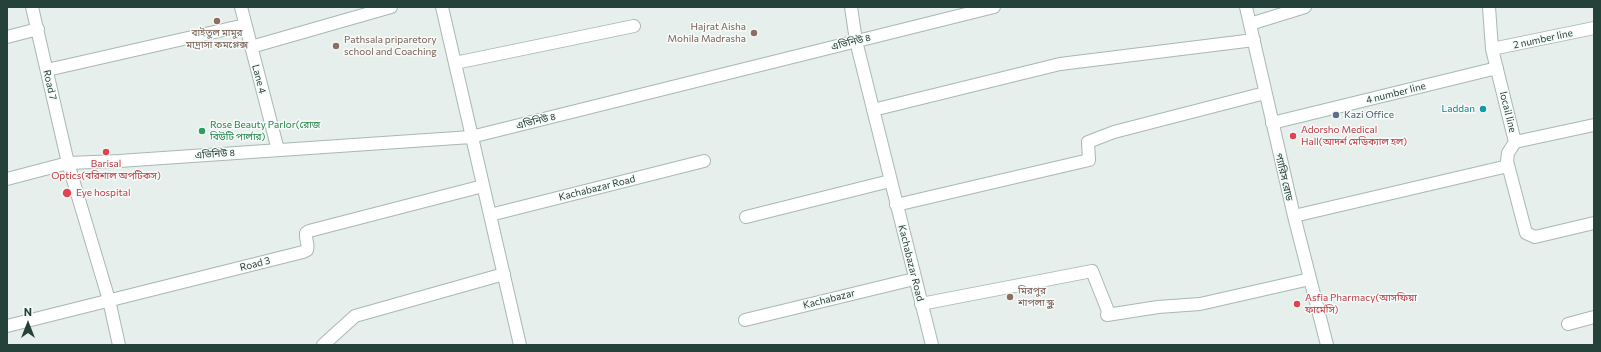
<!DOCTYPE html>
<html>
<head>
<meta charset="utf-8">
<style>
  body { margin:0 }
  #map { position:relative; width:1601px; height:352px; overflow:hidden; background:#e6efeb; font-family:Commissioner,sans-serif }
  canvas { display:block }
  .frame { position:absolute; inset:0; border:8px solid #24423a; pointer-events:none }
  .north { position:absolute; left:8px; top:304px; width:40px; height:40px; -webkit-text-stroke:3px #f7fbf9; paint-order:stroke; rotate:0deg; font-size:11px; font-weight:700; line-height:16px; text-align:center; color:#24423a }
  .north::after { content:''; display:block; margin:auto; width:14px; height:18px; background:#24423a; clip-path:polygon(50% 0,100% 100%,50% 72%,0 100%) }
</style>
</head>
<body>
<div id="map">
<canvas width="1601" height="352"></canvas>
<div class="frame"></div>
<div class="north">N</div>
</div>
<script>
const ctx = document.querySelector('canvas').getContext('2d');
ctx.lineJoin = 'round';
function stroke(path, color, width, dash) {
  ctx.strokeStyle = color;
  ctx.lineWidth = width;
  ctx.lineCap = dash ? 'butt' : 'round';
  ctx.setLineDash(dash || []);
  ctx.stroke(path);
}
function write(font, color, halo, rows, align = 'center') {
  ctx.font = font + ' Commissioner,"Noto Sans Bengali",sans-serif';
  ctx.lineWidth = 3;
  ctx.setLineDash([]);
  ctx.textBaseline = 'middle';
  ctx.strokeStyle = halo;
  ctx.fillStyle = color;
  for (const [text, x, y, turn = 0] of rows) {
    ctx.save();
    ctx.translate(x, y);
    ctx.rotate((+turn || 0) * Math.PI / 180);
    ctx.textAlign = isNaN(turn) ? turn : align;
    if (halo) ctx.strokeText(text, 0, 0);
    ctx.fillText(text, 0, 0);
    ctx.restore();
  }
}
const minor = new Path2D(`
  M32,7L68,163L109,300L119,345
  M241,7L278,150
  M442,7L520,345
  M851,7L856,41L932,345
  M1246,7L1294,216L1327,345
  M1489,7L1492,49L1515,142L1508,153L1507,161L1526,233L1535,237L1594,223
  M1250,24L1305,7
  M7,37L38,29
  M251,47L391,7
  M1492,49L1594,28
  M455,63L634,26
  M47,70L245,25
  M873,110L1060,64L1254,40
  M1272,123L1497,68
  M1515,142L1594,125
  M7,179L68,163L119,161L471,137L994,7
  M896,205L1089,160L1088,142L1114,132L1265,93
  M490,215L704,161
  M1294,216L1508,166
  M746,217L890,181
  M921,304L1092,271L1108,311L1107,315L1158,307L1200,304L1310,279
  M745,320L914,279
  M1568,324L1594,317
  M7,326L303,252L307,250C309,244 305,239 306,233L309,231L483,186
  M323,345L355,316L504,274`);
const markers = [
  [217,21,4,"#8d6e63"],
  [754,33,4,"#8d6e63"],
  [336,46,4,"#8d6e63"],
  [1483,109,4,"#0f9aa8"],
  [1336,115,4,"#5c6f8a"],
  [202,131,4,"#2e9e5b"],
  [1293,136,4,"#e0444e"],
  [106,152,4,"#e0444e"],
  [67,193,5,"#e0444e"],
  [1010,297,4,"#8d6e63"],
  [1297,304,4,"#e0444e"]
];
const educationNames = [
  ["Hajrat Aisha",746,27,"right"],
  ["Mohila Madrasha",746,39,"right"],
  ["বাইতুল মামুর",217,33,"center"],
  ["মাদ্রাসা কমপ্লেক্স",217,45,"center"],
  ["Pathsala priparetory",344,40],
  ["school and Coaching",344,52],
  ["মিরপুর",1018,291],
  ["শাপলা স্কুল",1018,303]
];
const streetNames = [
  ["2 number line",1543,39,-12],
  ["এভিনিউ ৪",851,42,-14],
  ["Lane 4",259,79,75],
  ["Road 7",50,85,77],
  ["4 number line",1396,93,-14],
  ["locail line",1508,112,76],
  ["এভিনিউ ৪",536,121,-14],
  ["এভিনিউ ৪",215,154,-4],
  ["প্যারিস রোড",1284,177,77],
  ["Kachabazar Road",597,188,-14],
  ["Kachabazar Road",911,263,76],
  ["Road 3",255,264,-14],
  ["Kachabazar",829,299,-14]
];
const cultureNames = [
  ["Laddan",1475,109]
];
const serviceNames = [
  ["Kazi Office",1344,115]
];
const leisureNames = [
  ["Rose Beauty Parlor(রোজ",210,125],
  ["বিউটি পার্লার)",210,137]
];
const healthNames = [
  ["Adorsho Medical",1301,130],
  ["Hall(আদর্শ মেডিক্যাল হল)",1301,142],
  ["Barisal",106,164,"center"],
  ["Optics(বরিশাল অপটিকস)",106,176,"center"],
  ["Eye hospital",76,193],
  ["Asfia Pharmacy(আসফিয়া",1305,298],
  ["ফার্মেসি)",1305,310]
];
stroke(minor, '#a8b8b2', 14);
stroke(minor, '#fff', 12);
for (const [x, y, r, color] of markers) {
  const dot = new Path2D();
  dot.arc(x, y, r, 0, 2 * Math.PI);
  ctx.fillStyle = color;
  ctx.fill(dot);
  stroke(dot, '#f7fbf9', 1.5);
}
write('10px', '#785e54', '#f7fbf9', educationNames, 'left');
write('10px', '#24423a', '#f7fbf9', streetNames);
write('10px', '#0d838f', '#f7fbf9', cultureNames, 'right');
write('10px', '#4e5e75', '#f7fbf9', serviceNames, 'left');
write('10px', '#27864d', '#f7fbf9', leisureNames, 'left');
write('10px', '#be3a42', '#f7fbf9', healthNames, 'left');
</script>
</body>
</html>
